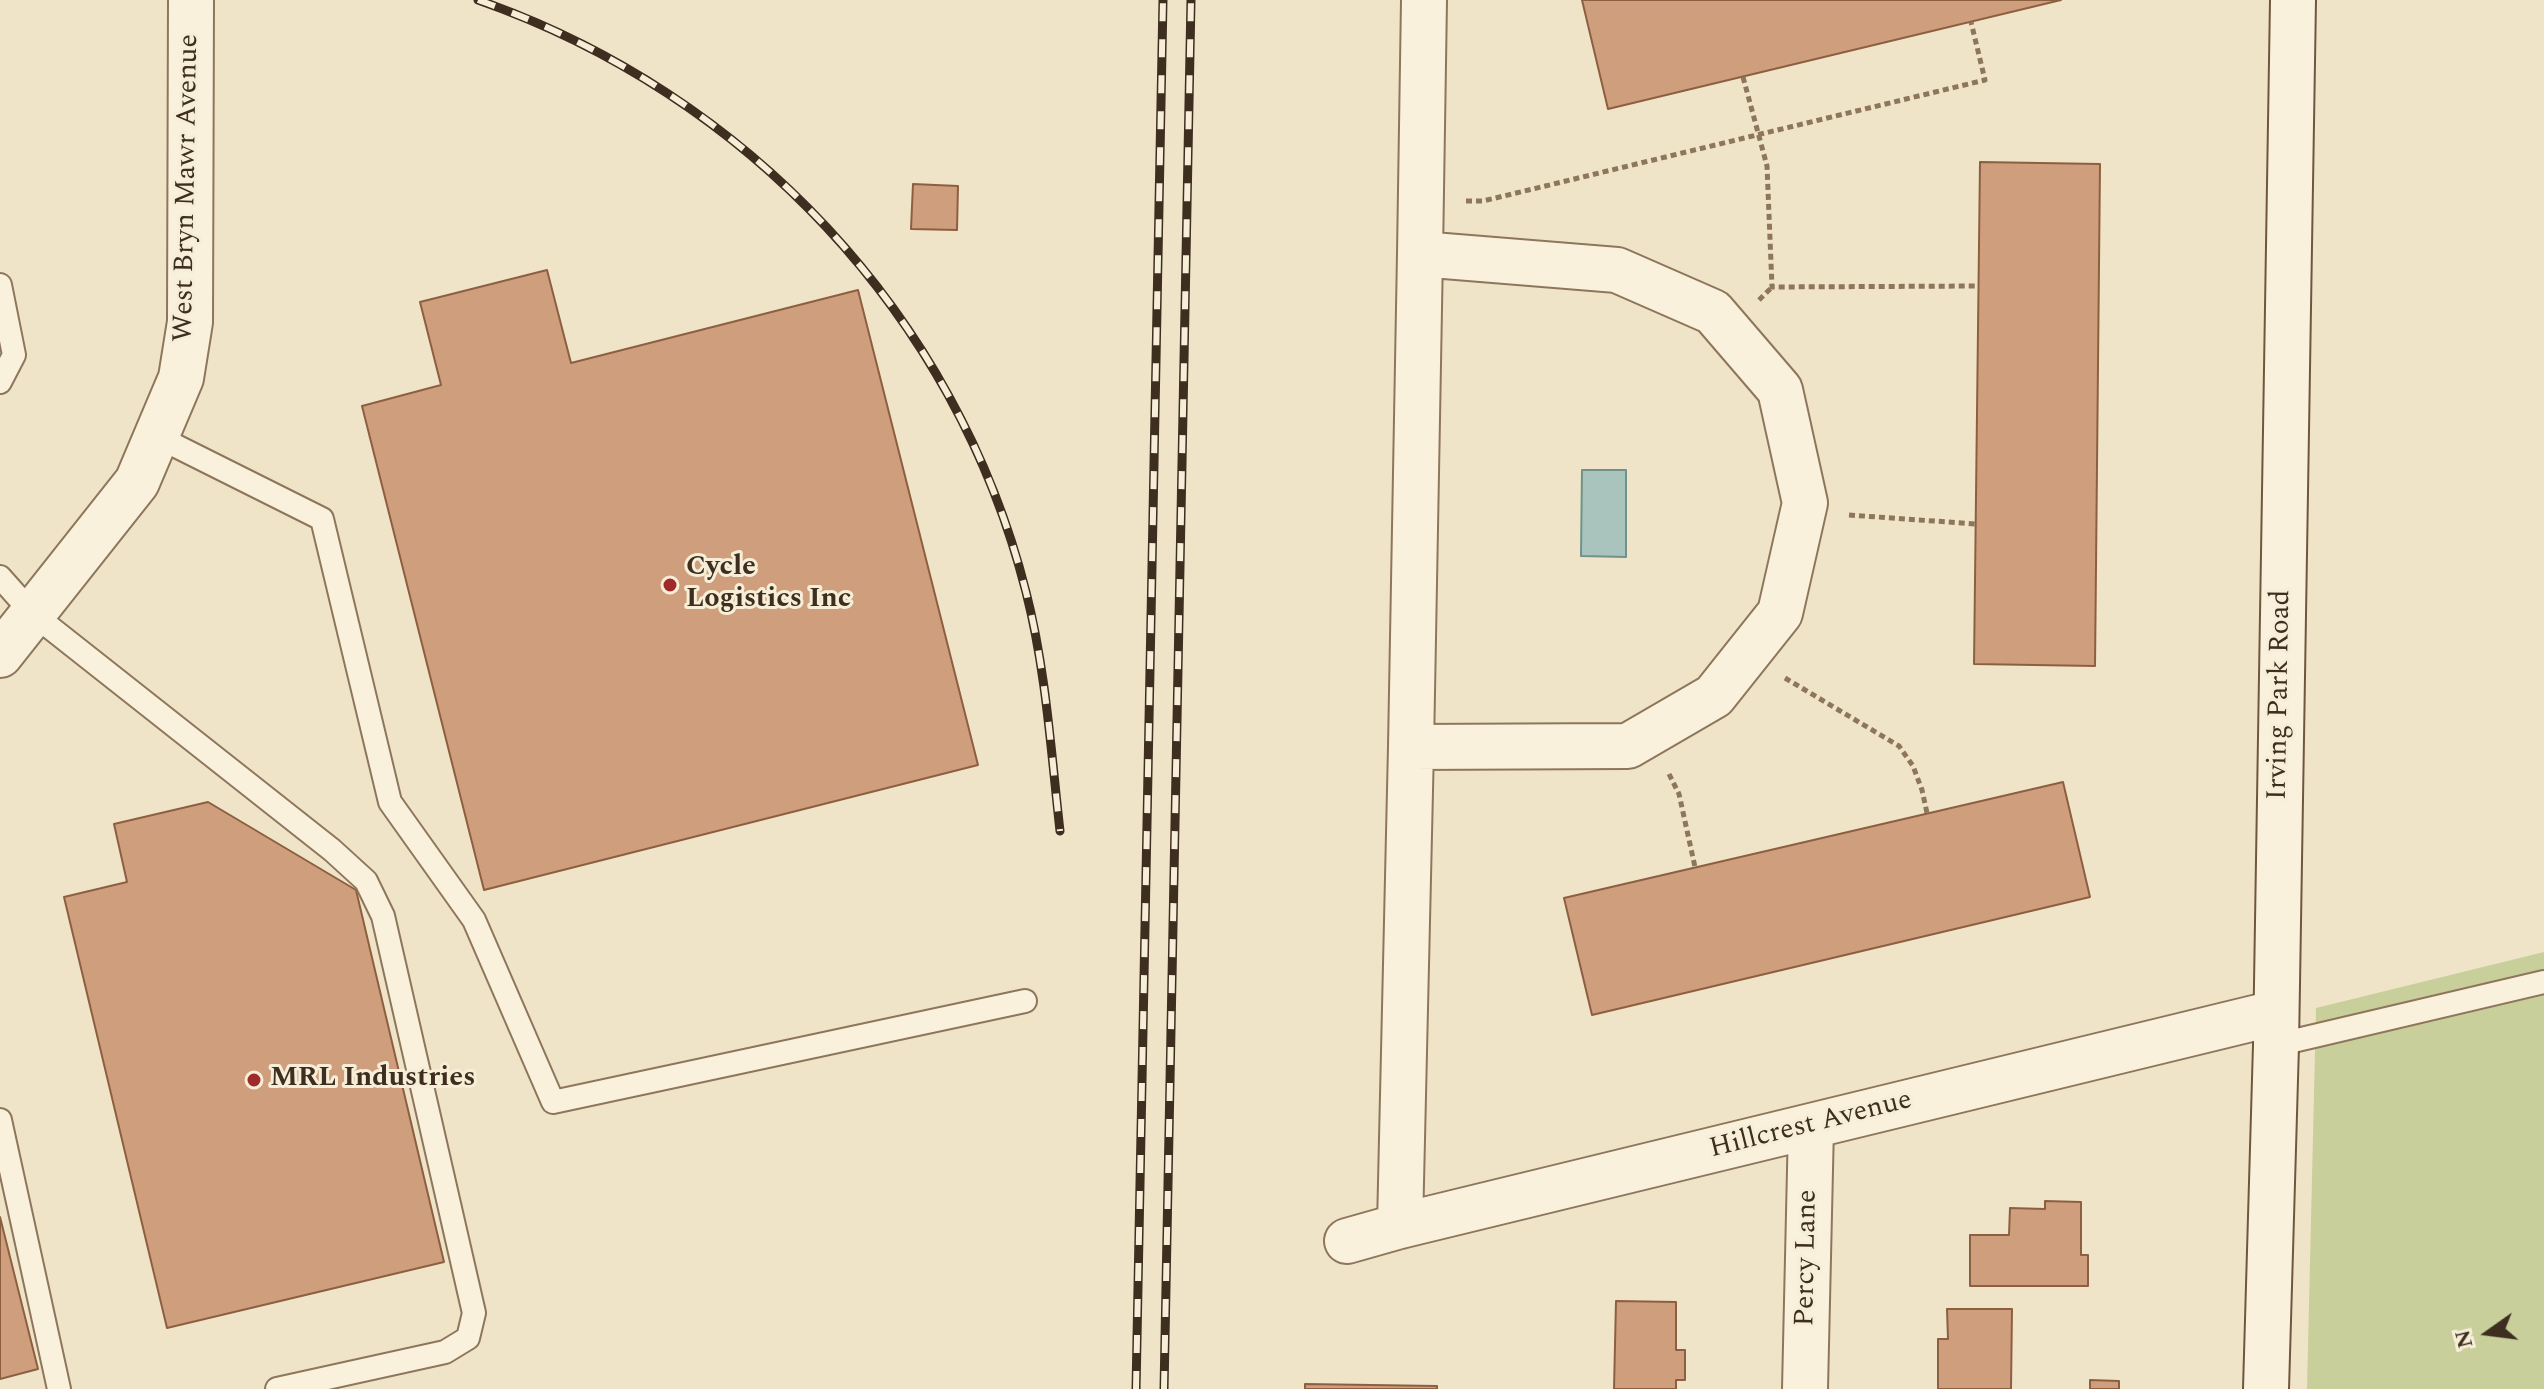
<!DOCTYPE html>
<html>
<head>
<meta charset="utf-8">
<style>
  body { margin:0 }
  #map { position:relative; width:2544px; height:1389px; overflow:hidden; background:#f0e4c8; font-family:Spectral,serif }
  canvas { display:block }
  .north { position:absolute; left:2448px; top:1293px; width:80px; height:80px; -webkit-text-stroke:6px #f7eed8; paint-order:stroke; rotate:256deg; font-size:22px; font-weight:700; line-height:32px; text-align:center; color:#3d2e20 }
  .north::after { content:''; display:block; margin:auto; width:28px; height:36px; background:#3d2e20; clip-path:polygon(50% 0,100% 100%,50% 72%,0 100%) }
</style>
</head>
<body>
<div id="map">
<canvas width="2544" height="1389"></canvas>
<div class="north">N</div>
</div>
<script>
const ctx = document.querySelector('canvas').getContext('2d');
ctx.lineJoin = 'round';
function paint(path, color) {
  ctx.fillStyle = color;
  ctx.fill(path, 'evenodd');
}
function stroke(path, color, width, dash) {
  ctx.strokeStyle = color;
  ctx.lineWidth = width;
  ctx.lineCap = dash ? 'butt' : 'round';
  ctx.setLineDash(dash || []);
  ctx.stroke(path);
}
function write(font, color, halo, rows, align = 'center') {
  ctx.font = font + ' Spectral,serif';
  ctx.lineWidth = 6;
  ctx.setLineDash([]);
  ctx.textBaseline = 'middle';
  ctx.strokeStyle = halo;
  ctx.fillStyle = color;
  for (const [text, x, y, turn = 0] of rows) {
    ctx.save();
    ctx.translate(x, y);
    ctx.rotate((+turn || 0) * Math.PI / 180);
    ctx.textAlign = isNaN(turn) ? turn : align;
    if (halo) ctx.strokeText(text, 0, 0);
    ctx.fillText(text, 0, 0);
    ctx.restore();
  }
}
const green = new Path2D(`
  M2544,952V1389H2307L2316,1008Z`);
const water = new Path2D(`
  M1582,470H1626V557L1581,556Z`);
const building = new Path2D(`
  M1582,0H2061L1608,109Z
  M1980,162L2100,164L2095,666L1974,664Z
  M913,184L958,186L957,230L911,229Z
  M547,270L571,363L858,290L978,765L484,890L362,406L441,385L420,302Z
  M2063,782L2090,897L1592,1015L1564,898Z
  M208,802L356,890L444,1262L167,1328L64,897L127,882L114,824Z
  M2045,1201L2081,1202V1255H2088V1286H1970V1235H2009L2010,1208L2045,1209Z
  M0,1217L38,1369L0,1379Z
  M1616,1301L1676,1302V1350H1685V1380H1676V1389H1614Z
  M1947,1309H2012L2011,1389H1938V1339H1948Z
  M2090,1380L2119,1381V1389H2090Z
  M1305,1384L1437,1386V1389H1305Z`);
const path = new Path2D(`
  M1743,77L1767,166L1772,287L1978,286
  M1466,201H1483L1985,80L1971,22
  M1759,300L1772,287
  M1849,515L1976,524
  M1785,678L1899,746L1913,766L1922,790L1927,813
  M1669,774L1679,794L1695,867`);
const lane = new Path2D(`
  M0,285L14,355L0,382
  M156,436L322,519L390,802L474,920L553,1102L1025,1001
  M0,577L33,614L332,850L366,881L383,916L474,1313L468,1338L445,1352L277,1389
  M2276,1045L2544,982
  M0,1120L59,1389`);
const street = new Path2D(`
  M1420,254L1617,270L1713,312L1780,390L1805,503L1780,613L1714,696L1628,746L1411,747Z
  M1420,254L1424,0
  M0,655L137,482L181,378L190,322L191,0
  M1400,1226L1411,747
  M1347,1241L1400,1226L2275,1013
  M1805,1389L1811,1126`);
const secondary = new Path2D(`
  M2266,1389L2276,1045L2293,0`);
const rail = new Path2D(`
  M478,0C747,94 956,315 1026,592C1046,670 1051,752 1060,831
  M1136,1389L1163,0
  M1164,1389L1191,0`);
const markers = [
  [670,585,8,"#9e2a2b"],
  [254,1080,8,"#9e2a2b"]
];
const streetNames = [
  ["West Bryn Mawr Avenue",188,188,-89],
  ["Irving Park Road",2281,695,-89],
  ["Hillcrest Avenue",1811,1126,-14],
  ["Percy Lane",1808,1258,-89]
];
const poiNames = [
  ["Cycle",686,569],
  ["Logistics Inc",686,601],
  ["MRL Industries",270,1080]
];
paint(green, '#c9cf9b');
paint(water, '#a9c4bc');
stroke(water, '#6f938a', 2);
paint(building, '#cf9f7d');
stroke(building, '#8d5f41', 2);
stroke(lane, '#8d765c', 26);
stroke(street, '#8d765c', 48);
stroke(secondary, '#6f573f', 48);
stroke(path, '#8d765c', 5, [6, 4]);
stroke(lane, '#faf1dc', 22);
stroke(street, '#faf1dc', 44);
stroke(secondary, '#faf1dc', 44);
stroke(rail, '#3d2e20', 9);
stroke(rail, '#f7eed8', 6, [18]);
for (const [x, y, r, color] of markers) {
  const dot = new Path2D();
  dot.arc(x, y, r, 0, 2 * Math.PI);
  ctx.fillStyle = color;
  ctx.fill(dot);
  stroke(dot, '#f7eed8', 3);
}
write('28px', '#3d2e20', '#f7eed8', streetNames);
write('bold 28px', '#3d2e20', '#f7eed8', poiNames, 'left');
</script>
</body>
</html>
